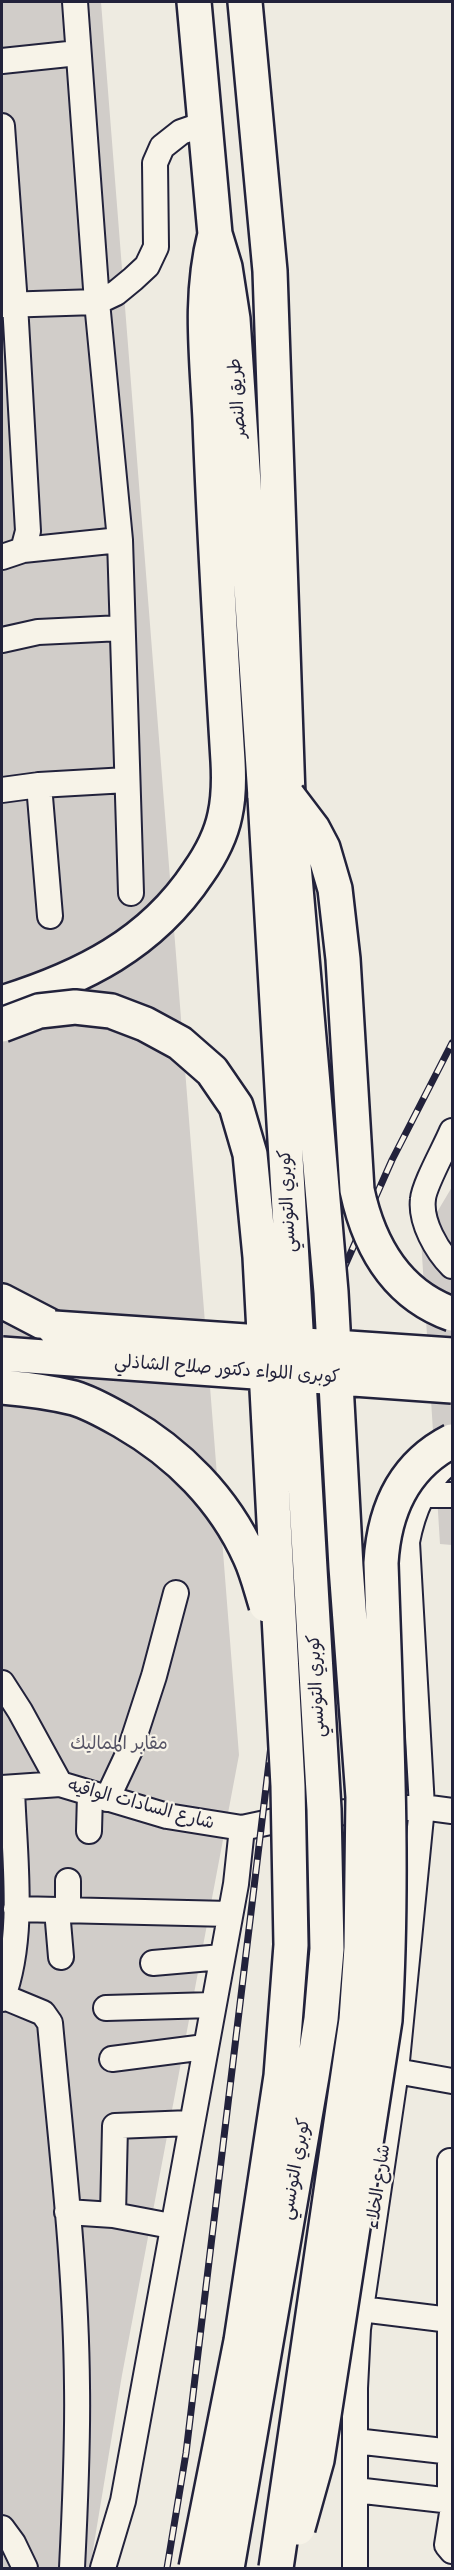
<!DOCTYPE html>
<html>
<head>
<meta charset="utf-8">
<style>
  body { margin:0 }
  #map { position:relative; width:454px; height:2570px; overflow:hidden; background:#eeebe1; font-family:"Balsamiq Sans",sans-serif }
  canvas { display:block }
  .frame { position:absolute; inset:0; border:3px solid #22223b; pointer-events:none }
</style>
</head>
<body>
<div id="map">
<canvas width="454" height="2570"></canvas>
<div class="frame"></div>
</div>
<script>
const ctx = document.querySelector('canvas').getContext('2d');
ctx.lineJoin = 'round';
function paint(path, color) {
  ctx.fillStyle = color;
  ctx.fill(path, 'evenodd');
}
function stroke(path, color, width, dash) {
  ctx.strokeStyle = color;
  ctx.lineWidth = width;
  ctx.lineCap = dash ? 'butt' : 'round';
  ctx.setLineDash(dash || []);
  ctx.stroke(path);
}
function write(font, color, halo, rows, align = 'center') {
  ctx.font = font + ' "Balsamiq Sans","Playpen Sans Arabic",sans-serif';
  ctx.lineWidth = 4.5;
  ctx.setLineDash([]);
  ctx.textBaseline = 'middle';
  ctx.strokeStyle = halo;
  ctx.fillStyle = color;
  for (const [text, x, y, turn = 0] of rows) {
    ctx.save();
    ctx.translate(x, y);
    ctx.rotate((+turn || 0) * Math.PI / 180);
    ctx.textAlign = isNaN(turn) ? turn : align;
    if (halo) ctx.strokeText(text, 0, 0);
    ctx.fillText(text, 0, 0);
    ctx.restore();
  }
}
const green = new Path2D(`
  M2,2H101L239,1755L122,2375L90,2568H2Z
  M452,1187V1545L440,1544L421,1239Z`);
const minor = new Path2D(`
  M75,2L97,302L120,540L131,893
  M2,61L78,53
  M2,126L15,304L28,531L23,550L2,557
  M2,305L97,302L116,293L133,279L147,266L156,247L155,163L162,147L181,132L204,124
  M23,550L120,540
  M2,640L38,632L122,628
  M39,785L50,916
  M2,790L39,785L127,780
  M452,1131C446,1146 424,1185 423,1199C420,1222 437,1251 452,1266
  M422,1495H452
  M2,1683L20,1711L60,1784
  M2,1788L60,1784L167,1816L242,1828L303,1815L422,1807L452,1811
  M107,1799L130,1750L154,1676L176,1593
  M89,1831L90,1794
  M68,1881V1910
  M16,1909L230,1914
  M57,1910L61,1957
  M153,1963L222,1957
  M2,1996L43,2013L50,2023C61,2143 76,2265 77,2386C78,2447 75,2508 72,2568
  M2,1999C26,1936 14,1855 12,1788
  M106,2008L213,2005
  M112,2059L205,2047
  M396,2071L452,2081
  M450,2161V2501
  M67,2212L113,2215L171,2226
  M113,2215L115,2126L191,2123
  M361,2309L450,2320
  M355,2441L452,2452
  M355,2490L452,2501
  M452,2513L447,2545L452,2551
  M2,2528L13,2543L25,2568
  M103,2568L123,2501L236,1884L242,1828
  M355,2568V2388L358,2329L396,2071L422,1807L407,1542C413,1510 425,1480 452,1460`);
const highway = new Path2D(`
  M194,2L215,234L225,267L233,319L265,797
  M245,2L270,271L288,796
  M2,1003C82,978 151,944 198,873C210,856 221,835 225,815C229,797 229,779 228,761C221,647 214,533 210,420C207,357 199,296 215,234
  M2,1301L54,1328`);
const rail = new Path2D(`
  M167,2568L186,2453L271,1746L262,1452L392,1160L452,1043`);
const highwayBridge = new Path2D(`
  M288,796L313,829L323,848L335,889L343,959L357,1190C369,1246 396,1294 452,1314
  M2,1025L39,1011L75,1007L111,1011L145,1024L180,1043L212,1071L236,1106L250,1154L260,1257L288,1786L291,1945L281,2076L241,2341L196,2568
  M54,1328L452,1355
  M2,1354L452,1386
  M2,1387C26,1389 50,1392 74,1398C91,1403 108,1413 124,1422C178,1453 224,1499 250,1557C257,1572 261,1589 266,1605
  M298,2528L317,2460L385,2020C394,1868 386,1716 381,1563C384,1511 403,1466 452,1441
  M227,2568L312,2076L321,2019L327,1949L324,1809L265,797
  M276,2568L356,2020L361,1948L363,1797L346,1567L331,1292L288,796`);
const streetNames = [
  ["طريق النصر",238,398,-94],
  ["كوبري التونسي",288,1201,-93],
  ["كوبرى اللواء دكتور صلاح الشاذلي",227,1370,4],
  ["كوبري التونسي",317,1686,-93],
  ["شارع السادات الواقيه",141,1805,15],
  ["كوبري التونسي",296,2169,-80],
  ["شارع الخلاء",379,2187,-82]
];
const parkNames = [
  ["مقابر المماليك",119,1744]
];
paint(green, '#d1cdc9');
stroke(minor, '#22223b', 28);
stroke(highway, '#22223b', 38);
stroke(minor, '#f7f3e8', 24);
stroke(highway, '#f7f3e8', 33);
stroke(rail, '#22223b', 7);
stroke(rail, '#f7f3e8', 4.5, [14]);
stroke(highwayBridge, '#22223b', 38, []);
stroke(highwayBridge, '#f7f3e8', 33);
write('18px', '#22223b', '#f7f3e8', streetNames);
write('18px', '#575566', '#f7f3e8', parkNames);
</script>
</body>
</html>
